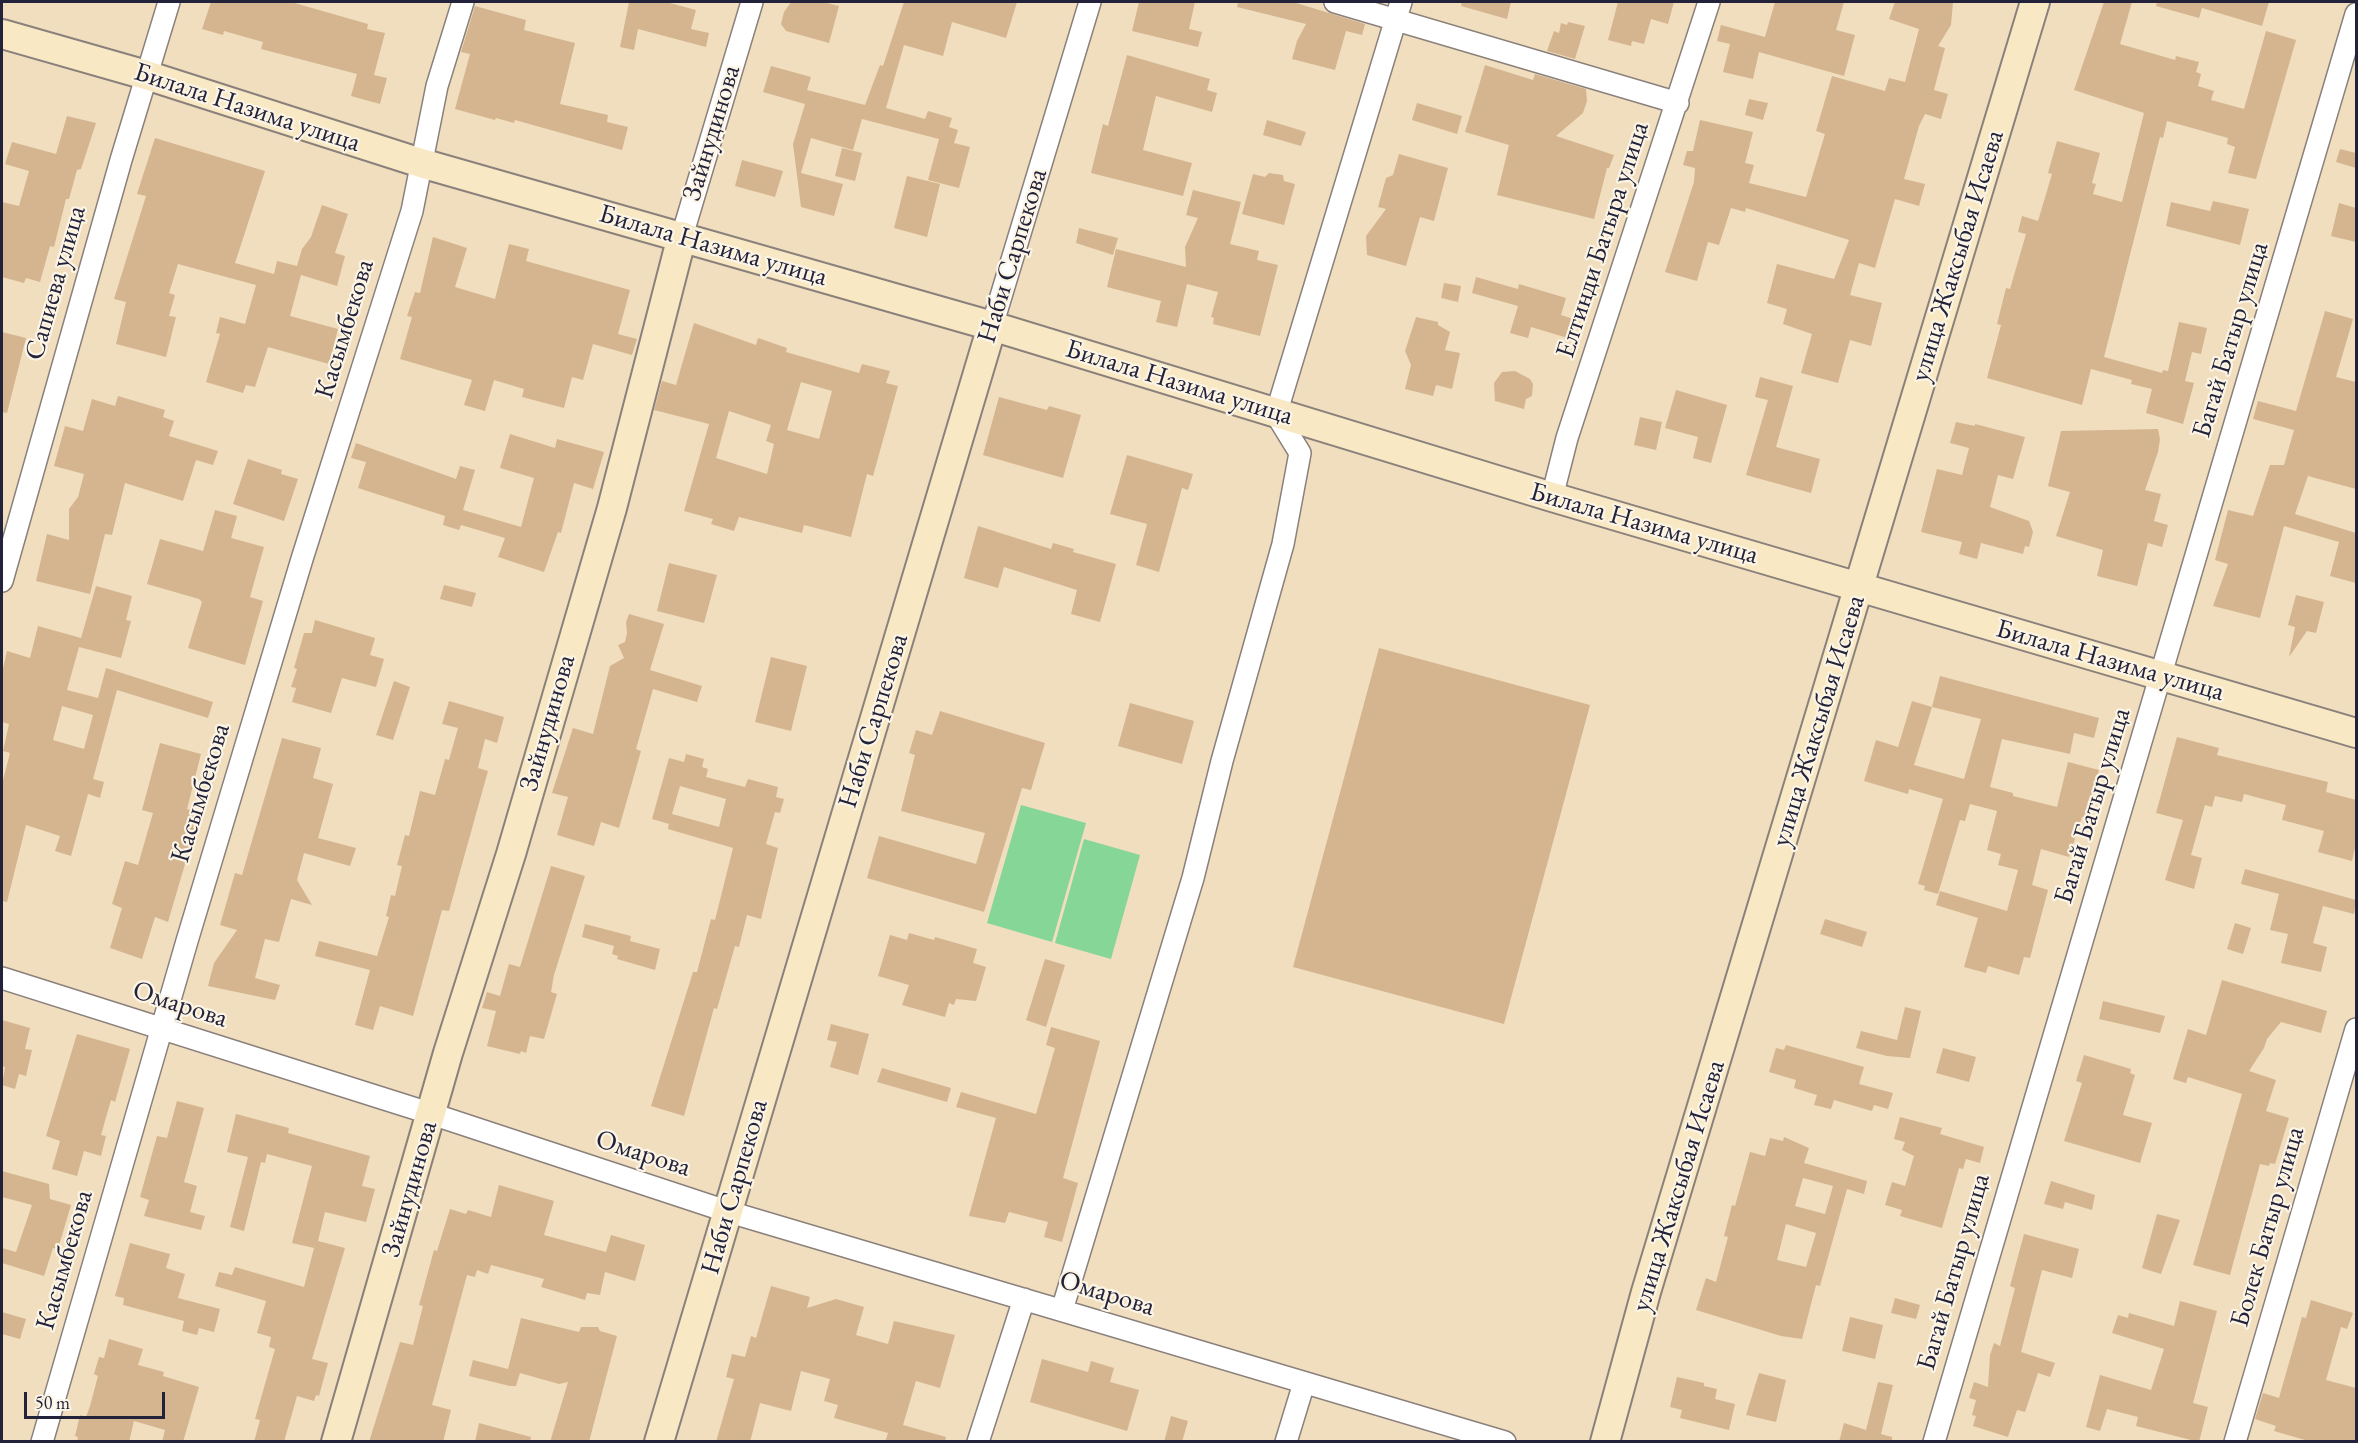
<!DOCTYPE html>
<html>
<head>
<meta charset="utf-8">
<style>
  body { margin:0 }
  #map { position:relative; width:2358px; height:1443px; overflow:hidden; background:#f1debe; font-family:"EB Garamond",serif }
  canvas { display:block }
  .frame { position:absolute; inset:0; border:3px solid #22223b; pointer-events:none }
  .scale { position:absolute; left:24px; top:1392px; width:141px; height:27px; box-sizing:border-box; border:3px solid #22223b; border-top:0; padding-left:8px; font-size:18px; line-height:21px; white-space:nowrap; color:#22223b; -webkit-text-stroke:4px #fcf5e5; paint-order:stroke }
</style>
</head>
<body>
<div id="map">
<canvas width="2358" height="1443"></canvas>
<div class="frame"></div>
<div class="scale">50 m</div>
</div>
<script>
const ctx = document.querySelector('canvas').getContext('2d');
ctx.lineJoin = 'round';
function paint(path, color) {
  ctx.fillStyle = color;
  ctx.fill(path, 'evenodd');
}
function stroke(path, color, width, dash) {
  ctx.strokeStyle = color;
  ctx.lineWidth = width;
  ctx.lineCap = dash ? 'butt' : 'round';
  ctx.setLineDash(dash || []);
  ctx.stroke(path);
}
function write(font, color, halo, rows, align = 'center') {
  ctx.font = font + ' "EB Garamond",serif';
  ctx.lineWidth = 4.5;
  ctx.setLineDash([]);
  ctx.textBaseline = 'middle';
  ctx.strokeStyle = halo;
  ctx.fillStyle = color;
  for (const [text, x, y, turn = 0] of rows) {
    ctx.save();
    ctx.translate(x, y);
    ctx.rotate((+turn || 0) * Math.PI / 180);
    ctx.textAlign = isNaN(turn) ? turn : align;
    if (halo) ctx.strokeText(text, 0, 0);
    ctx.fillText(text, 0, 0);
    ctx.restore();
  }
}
const green = new Path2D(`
  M1021,805L1086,823L1052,942L987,923Z
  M1084,839L1140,855L1111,959L1055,943Z`);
const building = new Path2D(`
  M211,2H291L368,24L367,29L385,33L374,75L387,78L380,104L351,96L357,74L261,49L263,42L224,31L223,35L202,29Z
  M629,2H666L696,10L691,29L709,33L706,47L638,29L634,50L620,47Z
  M791,2H823L839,6L829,43L786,31L781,24L784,12Z
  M904,2H1017L1006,38L952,22L943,56L904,45L886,108L925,119L928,111L952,118L949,127L958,130L954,143L970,147L959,188L928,180L939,139L862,119L853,150L811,138L801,173L843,184L834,216L801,207L793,144L805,104L763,92L771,66L811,77L807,90L865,105L880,65L883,66Z
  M1139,2H1195L1189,29L1202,32L1198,47L1132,31Z
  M1238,2H1293L1365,24L1362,35L1346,31L1335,70L1292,59L1297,41L1306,24L1237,7Z
  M1462,2H1511L1507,19L1461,6Z
  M1618,2H1674L1668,24L1651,19L1644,44L1632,41L1631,46L1608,40Z
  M1775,2H1844L1836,30L1855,35L1844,76L1759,52L1753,79L1723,72L1730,44L1717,41L1721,25L1765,37Z
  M1895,2H1953L1951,25L1938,46L1945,48L1934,90L1948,94L1941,119L1925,114L1919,126L1904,179L1925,184L1919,206L1895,199L1875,268L1859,263L1850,295L1882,303L1871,346L1850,340L1838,383L1801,373L1812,334L1783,324L1787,309L1767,303L1777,264L1834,279L1849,240L1746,208L1745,212L1731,208L1719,245L1708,242L1697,281L1665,272L1694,182L1695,168L1683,165L1687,151H1693L1700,120L1753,132L1745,163L1754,165L1749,183L1806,197L1825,134L1816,131L1832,76L1885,91L1889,78L1905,82L1919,29L1889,19Z
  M2104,2H2132L2120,44L2175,60L2176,56L2199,62L2196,72L2201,74L2198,86L2214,91L2211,100L2244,109L2266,31L2296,40L2256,179L2228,173L2235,147L2227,144L2228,138L2167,121L2163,138L2160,137L2104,357L2162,373L2163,370L2168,371L2179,322L2207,328L2201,354L2192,352L2185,381L2194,383L2183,424L2146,413L2152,389L2131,384L2132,380L2091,369L2082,405L1987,378L2001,325L1997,324L2006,288L2010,289L2026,234L2018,232L2022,216L2038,221L2052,174L2048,173L2057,141L2100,153L2092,183L2096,184L2093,194L2122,202L2144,113L2074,90Z
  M2157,2H2269L2262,26L2202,8L2199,18L2156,6Z
  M475,6L526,20L524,30L575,43L560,104L608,115L607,122L628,127L622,150L515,120L514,123L496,118L495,120L455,109L470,54L461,52Z
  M1568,22L1585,26L1575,59L1547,51L1554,31L1559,33L1561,23L1567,25Z
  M1127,55L1210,79L1207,90L1217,93L1212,112L1156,96L1143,150L1192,163L1183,196L1091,173L1103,124L1108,126Z
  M1485,65L1533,80L1535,74L1586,89L1587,101L1583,113L1556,136L1614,155L1609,168H1607L1594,219L1497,195L1509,145L1465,132Z
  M1749,99L1768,103L1763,120L1745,115Z
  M1417,103L1462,116L1457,134L1412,120Z
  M67,116L96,123L81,169L77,170L69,199H66L54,247L50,246L40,282L26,278L24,283L2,277V202L19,206L29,171L5,164L12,142L56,154Z
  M1267,120L1306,132L1301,146L1263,135Z
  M155,138L265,171L235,263L274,274L277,261L297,266L302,249L311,237L322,205L348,214L335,253L345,256L337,286L301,275L290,316L338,329L329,364L268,347L255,387L246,385L243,393L206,382L220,334L216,333L220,317L245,324L256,285L178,264L169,293L175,295L169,316L176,317L166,357L116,344L126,302L114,299L146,196L137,194Z
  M842,148L862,153L855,181L835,176Z
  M2340,149L2356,153V168L2336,162Z
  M1399,154L1448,168L1434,221L1420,217L1406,266L1367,255L1366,236L1386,209L1378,207L1386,178L1393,175Z
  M742,160L783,171L775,197L735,186Z
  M1269,173L1283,175L1284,181L1295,184L1284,225L1242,214L1253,174L1265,177Z
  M907,176L940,184L927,237L894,228Z
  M1193,190L1241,202L1230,244L1259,251L1257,260L1278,265L1260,336L1213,324L1214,318L1211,317L1218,292L1187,284L1177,327L1156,322L1161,301L1107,287L1116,249L1186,267L1185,247L1198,218L1186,215Z
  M2213,201L2249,209L2240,245L2166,226L2171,202L2210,211Z
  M2339,203L2356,208V242L2331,236Z
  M1079,228L1118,238L1113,255L1076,243Z
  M433,237L467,248L455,287L495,299L509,244L529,249L526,261L630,290L618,334L637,339L632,355L593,344L583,380L572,377L564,408L522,397L524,389L494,380L485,411L464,405L472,380L400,359L412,317L407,316L415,292L420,293Z
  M1476,277L1518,289L1519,284L1566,298L1561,315L1577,320L1571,339L1531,327L1528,338L1510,333L1518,306L1472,293Z
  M1444,283L1461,286L1458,302L1441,298Z
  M2325,311L2353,319L2336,377L2356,382V489L2308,476L2295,514L2356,533V583L2330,576L2339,542L2284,526L2260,618L2213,606L2228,564L2215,560L2228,510L2253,516L2270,465H2284L2294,430L2253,419L2258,401L2296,411Z
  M1416,317L1438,322V325L1450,332L1445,350L1460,353L1452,389L1436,385L1433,396L1405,389L1411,365L1405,351Z
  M694,323L756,345L758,338L787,348L786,352L859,373L862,364L890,371L886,383L898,386L873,476L867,474L851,537L804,525L802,533L739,517L734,531L711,524L713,519L684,511L709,424L654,410L662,381L676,385ZM801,382L832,391L819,439L787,430ZM729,411L771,425L766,441L774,444L767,474L716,458Z
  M2,332L26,338L7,413L2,412Z
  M1515,371L1530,379L1533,384L1532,396L1526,399L1524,409L1495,401L1494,383L1502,372Z
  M1760,377L1793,386L1776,447L1820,459L1811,493L1746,475L1768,400L1755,397Z
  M1676,390L1727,405L1711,463L1693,458L1698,437L1665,428Z
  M118,396L165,410L163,417L174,421L169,436L218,451L213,465L196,460L183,501L125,483L112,535L105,534L90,594L36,581L47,534L69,540V509L78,497L84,474L54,466L65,426L83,431L92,399L115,406Z
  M999,397L1047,410L1049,406L1081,415L1063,478L983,455Z
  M1640,417L1662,422L1656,450L1634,445Z
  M1956,422L1975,426V424L2025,437L2013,479L1998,475L1990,507L2029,521L2033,532L2029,547L2025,546L2023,554L1981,543L1977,559L1959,554L1962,542L1921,532L1937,469L1962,475L1969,448L1950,443Z
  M2158,429L2160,439L2158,452L2145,490L2161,494L2154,521L2168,525L2162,547L2148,543L2137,586L2097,576L2103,550L2056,536L2070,492L2048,486L2061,431Z
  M510,434L555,448L557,439L604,452L593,489L574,483L561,533L558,532L544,572L498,557L505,538L461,525L459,530L443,525L445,516L358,488L366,462L351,458L356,443L456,479L460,466L475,470L463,510L521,527L534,478L500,468Z
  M1127,455L1193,474L1188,490L1182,488L1159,572L1136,565L1147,524L1110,514Z
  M248,459L282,470L281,474L298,479L284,521L233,504Z
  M215,510L237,516L231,538L264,547L250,597L263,601L245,665L188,648L202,602L199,599L147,584L160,539L203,551Z
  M978,526L1051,549L1053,543L1074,549L1073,552L1116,564L1100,622L1071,614L1077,590L1004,567L998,588L964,578Z
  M669,563L717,575L704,623L657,611Z
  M444,585L476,593L472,607L440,599Z
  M96,586L132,596L126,620L131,621L121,658L79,647L67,690L98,698L106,668L213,702L208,718L117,690L93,779L104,782L100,798L88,794L71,856L55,851L60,836L26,825L7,902L2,901V784L10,753L3,751L9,724L2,722V673L7,651L30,658L38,626L81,638ZM62,706L93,715L84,749L53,740Z
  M2296,595L2324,602L2316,633L2307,631L2289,657L2295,627L2288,625Z
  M629,614L664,624L650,670L702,686L697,702L653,689L636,749L641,751L619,828L601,822L594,846L557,835L568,797L552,793L573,728L593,734L610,666L624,658L618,645L625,642L627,633L626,622Z
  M315,620L375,638L370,655L384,659L376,687L342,678L331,713L292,702L296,688L291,687L297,669L294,668L304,633H312Z
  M1379,648L1590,705L1504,1024L1293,967Z
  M771,657L807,666L791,731L755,722Z
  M1940,676L2099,718L2094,738L2074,733L2070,754L2002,739L1990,787L2013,793V796L2057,807L2068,762L2099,770L2088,818L2082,817L2069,857L2041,849L2032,885L2048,890L2030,958L2024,957L2019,975L1988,966L1986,973L1964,967L1978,918L1936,905L1940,891L2007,911L2018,870L1998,865L2001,854L1987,850L1997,811L1970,804L1965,821L1960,820L1938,894L1924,890L1925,886L1918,884L1943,799L1909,789L1908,794L1864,781L1876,740L1898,747L1912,701L1932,707ZM1932,707L1981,719L1964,779L1914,765Z
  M394,681L410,687L393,740L376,735Z
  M449,701L504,717L497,743L485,739L478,768L488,771L449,911L442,910L413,1016L380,1006L373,1030L355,1025L370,970L315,956L319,941L377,956L389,917L386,916L391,895L395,896L402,866L397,865L405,835L409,836L420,791L435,795L445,759L449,760L458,728L442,724Z
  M1130,703L1194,721L1182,764L1118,746Z
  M940,711L1045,743L1031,790L1022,788L984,912L867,878L879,836L976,864L985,833L901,811L915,755L909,753L916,730L932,735Z
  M2177,737L2219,748L2217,755L2328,782L2326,792L2356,800V844L2352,861L2318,852L2324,831L2282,820L2286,805L2244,794L2242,802L2215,796L2212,807L2205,805L2191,855L2202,858L2194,889L2165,880L2183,820L2156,813Z
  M282,738L321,748L313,778L333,784L318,838L356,848L350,866L304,853L297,880L312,905L291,899L279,942L265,939L255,978L280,985L275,1000L208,986L214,963L237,930L220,925L235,873L242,875Z
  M160,743L201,754L187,809L200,813L168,922L155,917L142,959L110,948L122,908L112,904L125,861L138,865L153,813L142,810Z
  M686,754L704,759L702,767L708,769L706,777L745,787L748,779L778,787L776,797L784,799L780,813L775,812L766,844L778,848L761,919L747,915L739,947L735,946L717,1009L714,1008L684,1116L651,1106L693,972H697L711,919L715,920L733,848L668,829L669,822V824L652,819L669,758L684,762ZM680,786L726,799L719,827L672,814Z
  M551,866L585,876L554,975L551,992L557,994L544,1039L530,1036L526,1053L521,1051L520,1054L487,1046L496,1011L482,1008L487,992L500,996L509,964L520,967Z
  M2245,869L2356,900L2354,914L2323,906L2313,943L2327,947L2321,972L2281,963L2288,934L2270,930L2279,894L2241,884Z
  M1825,919L1867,932L1862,947L1820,934Z
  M2235,923L2251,928L2243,954L2227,949Z
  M585,924L631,936L630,941L660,949L655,970L617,959L618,956L612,954L614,946L582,937Z
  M909,933L934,940L935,937L977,949L973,963L986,967L976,1001L956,999L954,1005L949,1003L945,1017L902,1005L909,985L878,976L890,935L907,940Z
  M1045,959L1065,965L1046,1027L1026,1020Z
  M2222,980L2327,1011L2321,1033L2281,1022L2267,1039L2264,1048L2249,1071L2276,1080L2266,1111L2289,1118L2275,1164L2270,1163L2269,1166L2260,1164L2230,1275L2193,1265L2242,1094L2188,1077L2186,1083L2173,1079L2188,1029L2206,1035Z
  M2103,1001L2165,1016L2160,1033L2099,1019Z
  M1905,1007L1921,1011L1910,1058L1887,1056L1856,1048L1861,1031L1897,1040Z
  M2,1020L30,1028L25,1049L32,1050L26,1076L19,1074L15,1089L2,1085L5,1067L2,1066Z
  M831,1024L869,1034L858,1075L830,1067L837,1042L827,1040Z
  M1051,1027L1100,1041L1063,1178L1078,1183L1062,1242L1044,1237L1048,1222L1009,1212L1005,1223L969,1216L996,1118L956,1107L961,1092L1036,1114L1055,1048L1046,1045Z
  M77,1034L130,1049L115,1102L111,1100L101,1135L106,1136L101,1156L84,1151L77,1176L52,1169L60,1141L46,1136Z
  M1786,1045L1864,1067L1859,1084L1893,1093L1888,1109L1874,1105L1872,1111L1834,1100L1831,1109L1814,1105L1817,1095L1794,1088L1796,1080L1769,1072L1776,1048L1784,1050Z
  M1943,1048L1976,1057L1969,1082L1936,1073Z
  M2084,1055L2131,1069L2130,1073L2135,1075L2123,1115L2152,1123L2140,1163L2064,1141L2082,1083L2076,1081Z
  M882,1068L951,1088L947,1102L877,1082Z
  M177,1101L204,1108L184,1182L197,1186L190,1212L205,1216L201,1230L144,1216L149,1200L140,1197L157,1136L167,1138Z
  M236,1114L289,1128L288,1133L370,1156L362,1186L375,1189L366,1222L325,1212L318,1241L345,1248L312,1359L328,1363L319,1396L316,1395L314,1401L297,1396L284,1442H254L260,1420L255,1419L275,1349L269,1347L271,1337L257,1333L266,1301L215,1286L219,1272L232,1275L235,1267L304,1287L314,1248L292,1243L312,1166L267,1154L265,1163L261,1162L244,1231L230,1227L248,1157L227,1152Z
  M1900,1117L1942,1128L1940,1134L1984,1147L1980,1163L1966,1159L1963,1169L1959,1168L1942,1228L1900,1216L1902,1210L1885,1205L1892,1182L1905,1186L1914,1156L1902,1150L1905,1142L1894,1139Z
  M1784,1137L1809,1148L1804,1163L1867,1181L1864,1194L1847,1189L1820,1286L1816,1285L1802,1339L1781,1336L1696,1310L1706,1278L1716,1282L1728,1237L1724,1236L1732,1205L1735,1206L1750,1152L1765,1156L1770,1138L1783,1141ZM1803,1178L1833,1186L1825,1214L1795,1206ZM1786,1224L1816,1233L1806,1267L1777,1260Z
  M2,1171L49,1184L50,1199L71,1205L58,1249L53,1248L44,1276L2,1263V1248L16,1252L32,1205L2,1197Z
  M2051,1181L2095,1195L2092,1210L2065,1202L2063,1209L2044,1204Z
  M499,1185L554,1201L544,1235L606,1252L611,1235L645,1245L635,1281L605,1272L600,1295L587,1293L585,1300L541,1287L544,1279L491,1265L488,1274L477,1270L475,1277L467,1275L432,1405L451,1410L443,1442H369L400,1342L413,1345L423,1306L419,1305L434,1250L437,1251L450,1209L466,1214L468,1210L491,1217Z
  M2157,1214L2180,1220L2161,1274L2142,1268Z
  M2024,1234L2079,1249L2072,1278L2042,1270L2021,1352L2055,1363L2050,1377L2038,1373L2025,1412L2017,1410L2008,1437L1973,1426L1976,1416L1972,1415L1976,1400L1969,1398L1974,1382L1988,1387L1990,1355L1994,1343L2000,1346L2015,1288L2010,1286Z
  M130,1243L170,1254L166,1268L185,1274L178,1298L220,1309L214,1332L199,1328L197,1335L182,1331L184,1321L123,1305L124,1298L115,1296Z
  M771,1286L810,1297L807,1308L836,1299L864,1307L856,1335L888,1344L894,1321L955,1335L940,1388L916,1381L903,1425L946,1437L945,1442H885L888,1433L834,1418L838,1405L824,1401L830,1379L801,1371L791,1411L760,1403L750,1442H716L734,1379L726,1377L732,1354L745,1357L751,1336L756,1338Z
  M1895,1298L1920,1305L1916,1319L1891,1313Z
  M2311,1300L2353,1313L2347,1329L2341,1327L2326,1380L2356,1388V1442H2312L2274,1431L2276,1426L2255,1419L2263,1393L2279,1398L2302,1317L2306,1318Z
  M2180,1301L2217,1311L2193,1403L2208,1407L2199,1442L2136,1426L2138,1417L2107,1409L2100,1431L2086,1427L2100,1375L2151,1390L2164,1349L2112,1333L2118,1315L2128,1318L2129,1313L2174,1326Z
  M2,1312L26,1319L20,1339L2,1334Z
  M1850,1317L1883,1325L1875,1359L1842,1351Z
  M521,1318L579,1332L581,1327H598L600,1331L617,1336L589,1442H550L568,1382L559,1384L520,1373L516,1386H510L469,1376L473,1360L508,1369Z
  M109,1339L143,1349L138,1365L164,1372L163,1376L199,1387L183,1442H162L165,1430L134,1421L129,1442H77L78,1437L75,1436L80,1415L86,1417L90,1406L98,1376L94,1374L99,1357L104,1358Z
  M1042,1359L1088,1372L1091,1361L1114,1368L1110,1382L1139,1390L1127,1431L1030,1402Z
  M1759,1373L1786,1380L1776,1422L1746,1415Z
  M1677,1377L1704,1383V1386L1717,1389L1715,1399L1735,1404L1729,1430L1680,1418L1682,1410L1670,1407Z
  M1878,1382L1893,1385L1881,1434L1892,1437V1442H1839L1844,1423L1866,1430Z
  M1171,1416L1188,1421L1182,1442H1164Z
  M479,1423L531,1437L530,1442H475Z`);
const street = new Path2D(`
  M1335,2L1678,103
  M682,236L752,2
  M992,326L1090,2
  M1552,497L1567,438L1709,2
  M2,581L121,160L169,2
  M2,978L432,1114L726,1211L1505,1442
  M1062,1310L1193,878L1222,761L1283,544L1300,453L1276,414L1401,2
  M42,1442L187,941L302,559L412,211L437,86L463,2
  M978,1442L1024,1299
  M1286,1442L1304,1383
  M1934,1442L2356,14
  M2235,1442L2356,1029`);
const secondary = new Path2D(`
  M2,34L146,75L421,163L992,326L1552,497L2356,733
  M336,1442L448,1053L511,854L612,508L682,236
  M659,1442L992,326
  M1605,1442L1646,1292L2035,2`);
const streetNames = [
  ["Билала Назима улица",247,108,18],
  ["Зайнудинова",712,133,-73],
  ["Елтинди Батыра улица",1603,240,-72],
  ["Билала Назима улица",713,246,16],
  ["Наби Сарпекова",1013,256,-73],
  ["улица Жаксыбая Исаева",1958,256,-73],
  ["Сапиева улица",56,283,-74],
  ["Касымбекова",345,329,-73],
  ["Багай Батыр улица",2231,340,-73],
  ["Билала Назима улица",1179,383,17],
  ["Билала Назима улица",1644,524,16],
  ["Билала Назима улица",2110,661,16],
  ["Наби Сарпекова",874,721,-73],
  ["улица Жаксыбая Исаева",1819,721,-73],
  ["Зайнудинова",548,723,-74],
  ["Касымбекова",201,793,-73],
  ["Багай Батыр улица",2093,806,-73],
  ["Омарова",180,1005,18],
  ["Омарова",643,1154,18],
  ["улица Жаксыбая Исаева",1679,1186,-73],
  ["Наби Сарпекова",735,1187,-74],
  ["Зайнудинова",410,1189,-74],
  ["Болек Батыр улица",2268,1227,-74],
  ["Касымбекова",65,1260,-74],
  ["Багай Батыр улица",1954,1272,-74],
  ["Омарова",1107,1294,17]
];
paint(green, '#85d697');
paint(building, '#d4b590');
stroke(street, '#8a807c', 24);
stroke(secondary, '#8a807c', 32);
stroke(street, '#fff', 21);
stroke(secondary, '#f8e8c3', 28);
write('27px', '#22223b', '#fcf5e5', streetNames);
</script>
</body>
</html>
